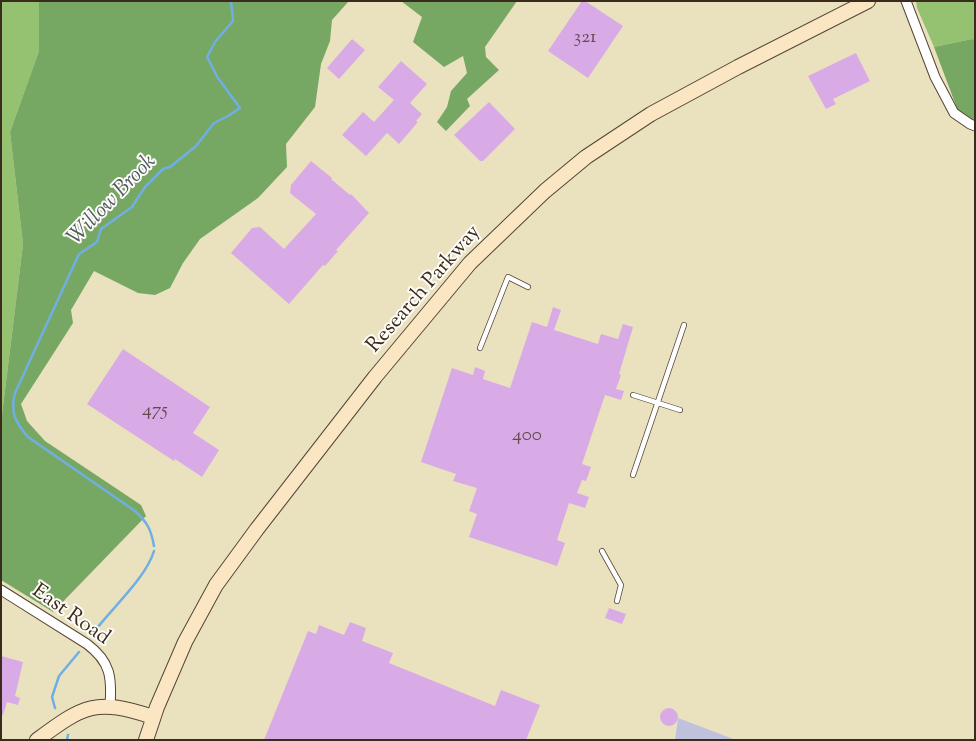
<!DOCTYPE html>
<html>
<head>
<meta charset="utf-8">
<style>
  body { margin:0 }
  #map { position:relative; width:976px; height:741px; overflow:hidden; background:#eae1bf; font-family:"Sorts Mill Goudy",serif }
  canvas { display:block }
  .frame { position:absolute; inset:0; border:2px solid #3b2a1e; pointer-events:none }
</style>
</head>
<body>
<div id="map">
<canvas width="976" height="741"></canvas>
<div class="frame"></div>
</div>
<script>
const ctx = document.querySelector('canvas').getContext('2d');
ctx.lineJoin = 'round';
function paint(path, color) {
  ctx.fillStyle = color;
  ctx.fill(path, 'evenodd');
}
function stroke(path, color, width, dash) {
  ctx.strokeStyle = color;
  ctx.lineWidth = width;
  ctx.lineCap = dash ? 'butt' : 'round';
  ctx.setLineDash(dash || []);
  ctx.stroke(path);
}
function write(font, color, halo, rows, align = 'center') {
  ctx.font = font + ' "Sorts Mill Goudy",serif';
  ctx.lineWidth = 4;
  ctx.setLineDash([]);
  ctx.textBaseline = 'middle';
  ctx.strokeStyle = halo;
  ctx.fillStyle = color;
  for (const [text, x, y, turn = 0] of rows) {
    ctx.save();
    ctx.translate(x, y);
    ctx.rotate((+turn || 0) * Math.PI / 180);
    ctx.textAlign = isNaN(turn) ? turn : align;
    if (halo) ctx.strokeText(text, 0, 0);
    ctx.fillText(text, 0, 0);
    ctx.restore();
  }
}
const industrial = new Path2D(`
  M678,718L736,740H675Z`);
const green = new Path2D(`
  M1,1H39V51L10,132L23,244L1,423Z
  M916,1H975V40L972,39L934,47L917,8Z`);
const forest = new Path2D(`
  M39,1H349L332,20L330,41L321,64L315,107L286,144L287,167L258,198L200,239L183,263L170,288L155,295L138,293L94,271L71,310L73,323L21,404L27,421L45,441L141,505L146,516L53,612L1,580V423L23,244L10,132L39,51Z
  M401,1H517L485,47L486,57L499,70L467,99L470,106L446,131L437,122L447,107L451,91L467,73L463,56L444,67L413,42L422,17Z
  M972,39L975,40V121L958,111L934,47Z`);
const stream = new Path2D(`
  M154,546C151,529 147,522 135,511L28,437C15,422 10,412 15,393L79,254L97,242L101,229L132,207L145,187L163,169L170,167L196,146L214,123L228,116L240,108L218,78L207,57L215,42L233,21L231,1
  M94,632C111,609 146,578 154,551
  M55,708L52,697L59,676L79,652
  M67,740L68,735`);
const building = new Path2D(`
  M582,1H585L623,26L588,78L548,51Z
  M352,39L365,50L339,79L327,68Z
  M856,53L870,81L833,99L836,104L826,109L808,76Z
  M401,61L427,84L410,103L422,114L416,121L418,122L399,144L387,133L366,156L342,135L363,112L374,122L394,100L378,87Z
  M489,102L515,129L483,161H480L454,135Z
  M311,161L332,178L331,179L350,195L351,194L369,213L336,250L338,251L325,266L323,265L289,304L231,253L252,228L260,227L284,249L316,214L290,193L291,185Z
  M553,307L561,310L554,330L598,344L601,334L618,339L623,324L633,327L619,374L621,375L616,389L624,391L621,400L605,395L582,464L591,467L586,481L582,480L577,493L589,497L585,508L569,503L557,540L565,543L557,566L469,537L477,514L469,511L477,488L453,481L456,474L421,462L452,368L473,375L475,367L485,371L483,379L510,388L532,322L547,327Z
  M123,349L210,407L193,433L219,450L202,477L175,459L174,461L87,404Z
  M609,608L626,614L622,624L605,618Z
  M350,622L366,628L362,641L393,653L389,663L495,706L501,690L540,705L526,740H264L308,631L316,634L319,625L344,635Z
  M1,656L23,662L15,696L20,698L18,705L7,702L3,715H1Z
  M660 717a9 9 0 1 1 18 0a9 9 0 1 1-18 0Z`);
const lane = new Path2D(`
  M480,348L508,277L528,287
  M633,395L680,410
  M633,475L684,325
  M602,551L621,585L617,601`);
const street = new Path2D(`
  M906,1L935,77L954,113L970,124L975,126
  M1,590L87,644C111,662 112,678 110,706`);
const secondary = new Path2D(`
  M37,740C84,705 96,698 153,717
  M146,740L157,707L185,642L216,585L257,529L375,377L470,263L545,191L586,157L651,114L738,67L868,1`);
const numberNames = [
  ["321",585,39],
  ["475",155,412],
  ["400",527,437]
];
const streetNames = [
  ["Research Parkway",425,290,-49],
  ["East Road",70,616,35]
];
const waterNames = [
  ["Willow Brook",113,201,-46]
];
paint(industrial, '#c0c2dd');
paint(green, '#94c271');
paint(forest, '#77a863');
stroke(stream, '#6fafe3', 2.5);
paint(building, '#d9abe6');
stroke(lane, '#554536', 6);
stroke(street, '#554536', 11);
stroke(secondary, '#554536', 16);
stroke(lane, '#fff', 4.5);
stroke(street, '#fff', 9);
stroke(secondary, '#fbe6c4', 14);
write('19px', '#624a50', null, numberNames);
write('21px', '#3b2a1e', '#fdfcf7', streetNames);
write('italic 22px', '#4d5963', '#fdfcf7', waterNames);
</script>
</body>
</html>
